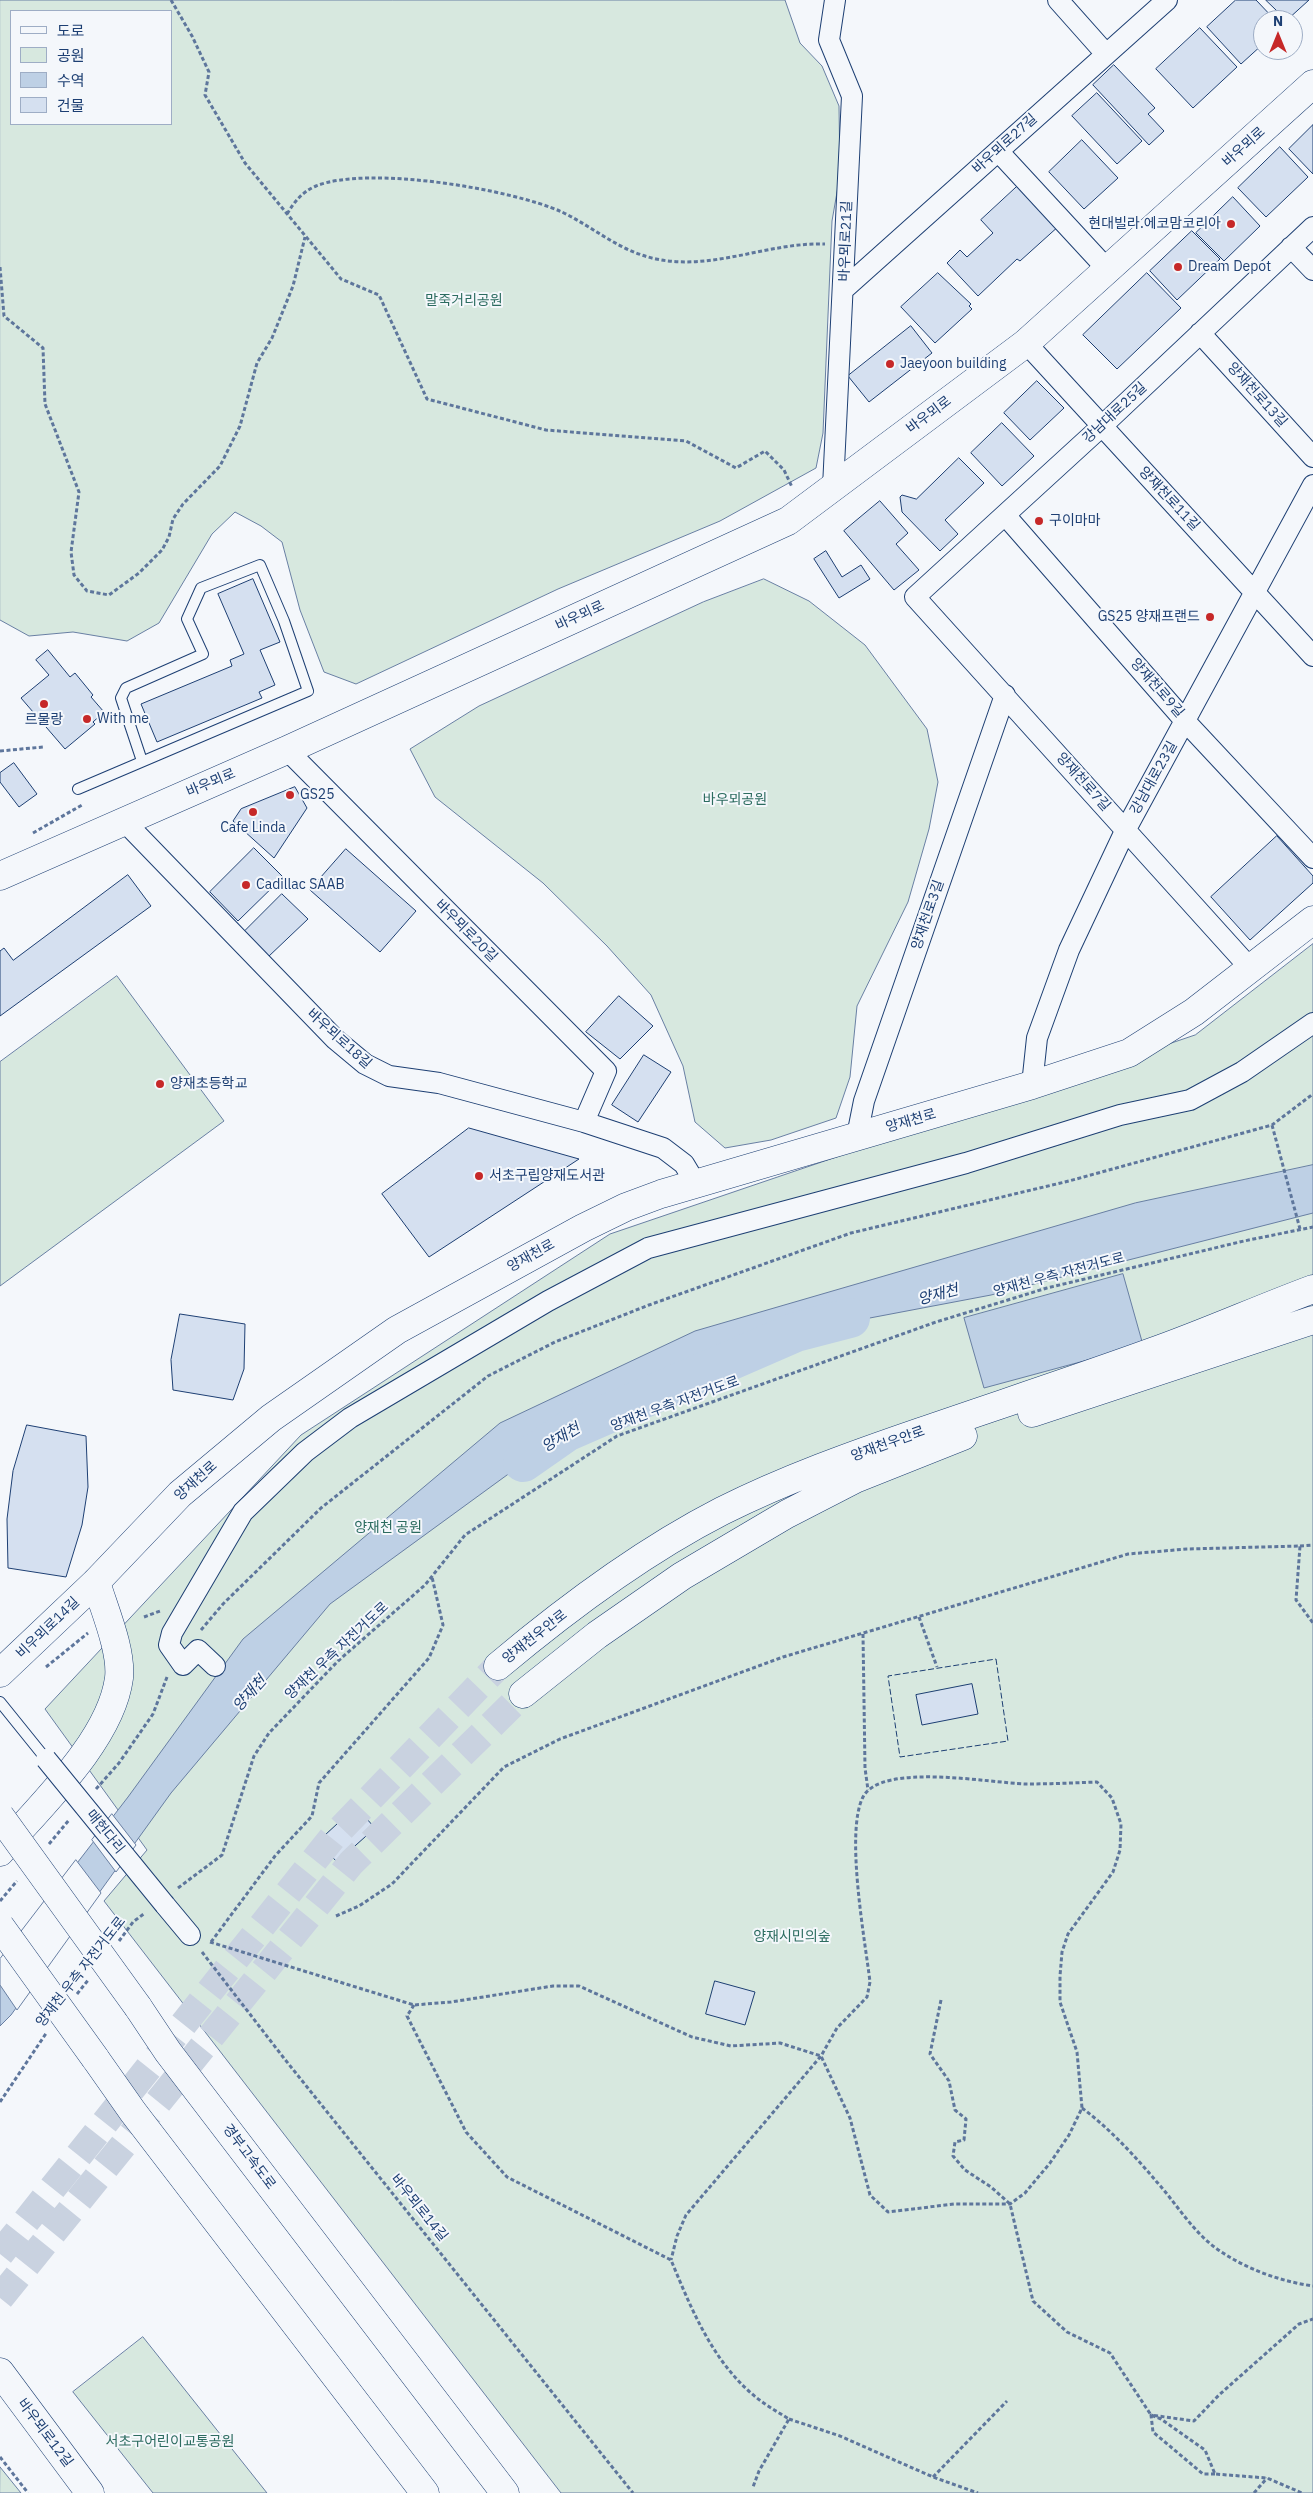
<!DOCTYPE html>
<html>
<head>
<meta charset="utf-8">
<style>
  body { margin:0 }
  #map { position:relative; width:1313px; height:2493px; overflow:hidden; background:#f4f7fb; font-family:"IBM Plex Sans","Noto Sans KR",sans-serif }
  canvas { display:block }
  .legend { position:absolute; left:10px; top:10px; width:162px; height:115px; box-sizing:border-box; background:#f4f7fb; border:1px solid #9eadc5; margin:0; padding:6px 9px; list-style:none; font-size:15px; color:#1d3f73 }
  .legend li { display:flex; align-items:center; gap:10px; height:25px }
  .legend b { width:25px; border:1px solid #9eadc5 }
  .north { position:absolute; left:1253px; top:10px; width:50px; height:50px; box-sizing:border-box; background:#f4f7fb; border:1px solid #9eadc5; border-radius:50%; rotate:0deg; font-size:14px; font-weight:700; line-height:20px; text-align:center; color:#1d3f73 }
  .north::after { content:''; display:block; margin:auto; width:18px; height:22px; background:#c62828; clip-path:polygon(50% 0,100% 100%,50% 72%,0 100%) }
</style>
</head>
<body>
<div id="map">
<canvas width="1313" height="2493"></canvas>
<ul class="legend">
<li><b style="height:6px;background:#f4f7fb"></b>도로</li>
<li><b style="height:14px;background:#d7e8df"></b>공원</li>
<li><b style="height:14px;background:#bed0e5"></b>수역</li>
<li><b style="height:14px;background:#d5e0f0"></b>건물</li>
</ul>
<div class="north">N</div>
</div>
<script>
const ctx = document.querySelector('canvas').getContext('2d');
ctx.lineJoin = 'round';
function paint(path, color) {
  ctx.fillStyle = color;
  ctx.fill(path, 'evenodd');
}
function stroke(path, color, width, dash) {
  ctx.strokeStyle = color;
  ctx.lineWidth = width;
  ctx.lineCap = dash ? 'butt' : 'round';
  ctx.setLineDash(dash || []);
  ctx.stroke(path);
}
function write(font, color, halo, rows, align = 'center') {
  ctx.font = font + ' "IBM Plex Sans","Noto Sans KR",sans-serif';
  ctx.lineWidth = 4;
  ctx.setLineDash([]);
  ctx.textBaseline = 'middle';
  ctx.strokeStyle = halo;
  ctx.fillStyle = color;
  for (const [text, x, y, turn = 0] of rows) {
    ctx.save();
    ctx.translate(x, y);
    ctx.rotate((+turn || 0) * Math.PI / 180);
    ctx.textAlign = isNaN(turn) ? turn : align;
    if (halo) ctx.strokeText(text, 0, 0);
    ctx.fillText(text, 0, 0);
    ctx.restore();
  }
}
const green = new Path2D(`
  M0,0H785L800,43L822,66L839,106L840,175L832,221L823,433L816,468L720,521L558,589L356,684L324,672L300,610L282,542L261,526L235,512L212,534L159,623L127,641L73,632L29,636L0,620ZM11,11H171V124H11Z
  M764,579L809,601L865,645L927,729L938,782L929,829L908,902L857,1006L850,1077L836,1118L771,1140L725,1148L695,1122L683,1066L651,995L607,946L543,883L435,797L410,749L479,706L703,602Z
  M1313,944V2493H561L104,1901L147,1850L45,1709L301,1435L610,1234L1195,1035Z
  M117,976L224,1121L0,1286V1062Z
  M143,2337L267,2493H153L73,2392Z
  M0,2467L21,2493H0Z`);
const water = new Path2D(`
  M1313,1165V1213L991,1295L796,1332L566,1432L330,1604L171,1793L11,2015L0,2026V1963L128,1797L243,1639L500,1423L695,1331L1135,1203Z
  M1123,1274L1143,1345L984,1388L964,1318Z`);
const pier = new Path2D(`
  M112,1814L136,1845L116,1872L92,1840Z
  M76,1860L101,1893L17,2010L0,1985V1959Z`);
const river = new Path2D(`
  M523,1462L566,1432L796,1332L850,1318`);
const building = new Path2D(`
  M1236,0H1256L1275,20H1263V44L1241,64L1207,27Z
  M1266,0H1309L1287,20Z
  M1200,28L1237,67L1193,108L1156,69Z
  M1114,65L1155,108L1148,114L1164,131L1149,145L1093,85Z
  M1097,93L1142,141L1117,164L1072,116Z
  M1313,125V174L1289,149Z
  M1082,140L1118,178L1084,209L1049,172Z
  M1280,147L1308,177L1266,217L1238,188Z
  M1021,183L1060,225L1020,261L1017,259L978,296L947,263L960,250L967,257L993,233L981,220Z
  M1233,197L1260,226L1224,261L1196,233Z
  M1192,231L1220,259L1177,300L1150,271Z
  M938,273L971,304L969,306L972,309L935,343L901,307Z
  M1147,273L1181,308L1117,369L1083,335Z
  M911,326L932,353L869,402L848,376Z
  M1037,381L1064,408L1030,440L1004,413Z
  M1002,423L1034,456L1002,486L971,453Z
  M959,458L984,483L945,520L958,534L940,551L902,512L900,497L902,495L916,499Z
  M880,501L908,533L896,544L919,570L894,590L844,531Z
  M826,551L842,577L861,565L870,579L839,598L814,559Z
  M253,579L280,642L260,650L275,685L259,692L262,698L157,742L141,704L232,666L230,660L244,654L218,594Z
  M48,650L70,677L75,673L93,695L91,697L104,712L93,722L95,724L65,749L21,698L49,675L36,660Z
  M14,763L37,794L19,807L0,782V773Z
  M295,787L307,808L274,858L233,821L241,809Z
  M1277,836L1313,876V883L1250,940L1211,897Z
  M254,848L283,877L238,921L210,892Z
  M346,849L416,911L380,952L310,890Z
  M128,875L151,906L0,1016V951L4,948L13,960Z
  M282,894L308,919L268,957L245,931Z
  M619,996L653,1026L620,1059L586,1032Z
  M644,1055L671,1072L638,1122L612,1105Z
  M469,1128L579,1159L429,1257L382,1194Z
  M180,1314L245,1324L244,1369L233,1400L173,1390L171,1360Z
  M27,1425L86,1436L88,1487L82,1525L66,1577L8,1568L7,1519L13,1471Z
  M972,1684L978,1714L922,1725L916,1695Z
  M356,1807L375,1828L337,1862L318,1842Z
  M715,1981L755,1992L745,2025L706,2014Z`);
const secondaryTunnel = new Path2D(`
  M0,2254L332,1838L498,1666
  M0,2298L351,1863L523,1694`);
const path = new Path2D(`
  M171,0L192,36L209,72L205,95L245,163L341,279L379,295L427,399L546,430L686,441L736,468L765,451L784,470L792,487
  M287,214C295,201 302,192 316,186C368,165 511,189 562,212C595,228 619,251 656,259C713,271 769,242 825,244
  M0,267L4,316L43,348L45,404L79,492L71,552L74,575L87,591L109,595L139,573L162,550L169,537L173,519L183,504L220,466L240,426L257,363L272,338L293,286L305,237
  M0,751L43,747
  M33,833L82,805
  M1272,1125L1300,1229
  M1300,1546L1313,1545
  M144,1617L160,1611
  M919,1617L937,1667
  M201,1630L223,1604L321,1508L488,1376L555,1342L649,1305L851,1233L1069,1181L1272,1125L1313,1094
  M863,1634L865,1768L868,1790
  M46,1667L88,1633
  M96,1789L119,1763L153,1714L167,1677
  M49,1844L69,1820
  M178,1888L222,1855L254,1756L269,1733L338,1661L425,1585L465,1535L617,1436L936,1322L1047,1288L1244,1241L1313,1227
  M0,1901L17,1881
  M336,1916L359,1906L392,1884L504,1767L560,1739L783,1657L1128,1554L1187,1549L1300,1546L1296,1600L1313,1623
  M119,1941L133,1922L145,1913
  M210,1942L414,2005L451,2002L553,1986H579L692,2037L731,2046L780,2043L821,2056L850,2118L870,2195L888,2212L954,2204H1010L1025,2193L1050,2163L1069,2135L1082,2108L1077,2052L1060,2002V1976L1062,1952L1068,1934L1113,1872L1120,1850L1121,1824L1112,1798L1097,1782C1073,1783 1049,1784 1025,1784C991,1783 881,1762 863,1797C845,1832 865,1940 870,1982L867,1997L837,2028L821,2056L686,2215L677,2236L671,2260
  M211,1942L275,1856L312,1816L319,1783L429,1658L443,1625L432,1577
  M202,1952L283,2057L633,2493
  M77,1994L89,1979
  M941,2000L930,2054L949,2081L955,2110L966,2119L964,2140L955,2142L953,2156L965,2170L991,2187L1010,2204L1033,2301L1067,2332L1110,2353L1151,2415L1161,2419L1205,2450L1215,2474L1267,2478L1302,2493
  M414,2005L407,2016L466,2132L507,2177L671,2260C691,2308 711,2358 751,2393C762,2403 776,2411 789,2419L759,2471L753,2487
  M0,2102L47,2032
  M1082,2108C1109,2128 1134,2155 1156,2181C1176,2203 1192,2231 1217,2249C1246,2269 1279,2281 1313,2286
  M789,2419L840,2436L933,2477L978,2493
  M0,2457L28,2493
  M1215,2474H1203L1153,2432L1151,2415L1194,2421L1219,2395L1299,2324L1313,2319
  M933,2477L1007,2401
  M1254,2493L1267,2478`);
const lane = new Path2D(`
  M78,789L308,691L284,621L260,565L201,588L187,619L203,654L126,688L121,698L142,761
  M0,1702L46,1759`);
const street = new Path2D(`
  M1058,0L1106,54
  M998,151L1107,269
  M1291,247L1313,270
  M844,289L1167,0
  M1200,333L1313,457
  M1026,343L1313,656
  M833,487L852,96L829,40L835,0
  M1005,515L1185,721L1313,858
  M287,750L606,1071L584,1122
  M124,821L335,1039L365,1064L389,1076L439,1083L584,1122L663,1148L684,1164L696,1184
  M1250,968L915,597L1102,426L1313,227
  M1032,1085L1037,1038L1069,950L1126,829L1313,485
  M857,1136L864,1101L1005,695
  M215,1666L198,1650L183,1665L169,1645L172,1633L243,1512L305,1452L350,1418L548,1301L648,1248L966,1163L1120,1115L1190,1100L1242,1072L1313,1023
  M165,1905L190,1935`);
const secondary = new Path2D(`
  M0,876L287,750L788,521L1026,343L1313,84
  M1032,1413L1313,1320
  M498,1666C567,1608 642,1552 722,1511C786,1479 853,1455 920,1432C998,1405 1075,1380 1152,1352C1206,1333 1259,1309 1313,1289
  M0,1673L96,1582L180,1494L271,1418L397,1330L583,1228L626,1207L661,1194L1032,1085L1129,1053L1194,1012L1313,920
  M523,1694L597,1635L682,1576L787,1514L855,1479L963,1436
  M0,1852C40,1806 111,1740 119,1678C122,1650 104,1609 96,1582
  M0,2372L90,2493`);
const highway = new Path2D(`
  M138,2007L168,2052L505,2493
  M95,2058L133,2112L425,2493`);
const streetBridge = new Path2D(`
  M46,1759L165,1905`);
const highwayBridge = new Path2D(`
  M0,1816L138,2007
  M0,1926L95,2058`);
const fence = new Path2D(`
  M996,1659L1008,1741L900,1757L888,1676Z`);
const markers = [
  [1231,224,5,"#c62828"],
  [1178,267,5,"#c62828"],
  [890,364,5,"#c62828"],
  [1039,521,5,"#c62828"],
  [1210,617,5,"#c62828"],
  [44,704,5,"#c62828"],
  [87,719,5,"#c62828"],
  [290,795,5,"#c62828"],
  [253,812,5,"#c62828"],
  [246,885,5,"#c62828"],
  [160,1084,5,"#c62828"],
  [479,1176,5,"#c62828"]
];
const streetNames = [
  ["바우뫼로27길",1005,144,-42],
  ["바우뫼로",1244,147,-42],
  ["바우뫼로21길",846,241,-88],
  ["양재천로13길",1257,395,48],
  ["강남대로25길",1115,413,-43],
  ["바우뫼로",929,415,-37],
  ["양재천로11길",1169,499,47],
  ["바우뫼로",580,616,-25],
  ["양재천로9길",1157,688,49],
  ["강남대로23길",1154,778,-61],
  ["양재천로7길",1083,782,48],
  ["바우뫼로",211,783,-23],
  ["양재천로3길",928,915,-71],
  ["바우뫼로20길",466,931,45],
  ["바우뫼로18길",339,1039,42],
  ["양재천로",911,1121,-16],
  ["양재천로",531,1256,-29],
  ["양재천 우측 자전거도로",1059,1275,-15],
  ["양재천 우측 자전거도로",675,1404,-20],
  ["양재천우안로",888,1444,-20],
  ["양재천로",196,1481,-42],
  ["비우뫼로14길",48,1628,-44],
  ["양재천우안로",535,1637,-38],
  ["양재천 우측 자전거도로",337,1651,-43],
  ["매헌다리",105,1832,51],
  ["양재천 우측 자전거도로",81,1972,-52],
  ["경부고속도로",249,2157,53],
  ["바우뫼로14길",419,2208,51],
  ["바우뫼로12길",45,2433,53]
];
const poiNames = [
  ["현대빌라.에코맘코리아",1221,224,"right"],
  ["Dream Depot",1188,267],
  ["Jaeyoon building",900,364],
  ["구이마마",1049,521],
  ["GS25 양재프랜드",1200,617,"right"],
  ["With me",97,719],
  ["르물랑",44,720,"center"],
  ["GS25",300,795],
  ["Cafe Linda",253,828,"center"],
  ["Cadillac SAAB",256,885],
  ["양재초등학교",170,1084],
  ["서초구립양재도서관",489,1176]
];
const parkNames = [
  ["말죽거리공원",464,301],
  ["바우뫼공원",735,800],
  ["양재천 공원",388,1528],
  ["양재시민의숲",792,1937],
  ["서초구어린이교통공원",170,2442]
];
const waterNames = [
  ["양재천",938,1295,-15],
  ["양재천",561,1438,-31],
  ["양재천",250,1694,-48]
];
paint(green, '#d7e8df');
stroke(green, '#687fa3', 1);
paint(water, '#bed0e5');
stroke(water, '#687fa3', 1);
paint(pier, '#f4f7fb');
stroke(pier, '#687fa3', 1);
stroke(river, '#bed0e5', 40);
paint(building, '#d5e0f0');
stroke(building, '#1d3f73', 1);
stroke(secondaryTunnel, '#c9d2e0', 28, [28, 14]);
stroke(lane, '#1d3f73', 12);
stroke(street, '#1d3f73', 22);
stroke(secondary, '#1d3f73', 29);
stroke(highway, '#1d3f73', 29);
stroke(path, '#5e769c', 3, [4, 2.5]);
stroke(lane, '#f4f7fb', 10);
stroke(street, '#f4f7fb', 20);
stroke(secondary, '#f4f7fb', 28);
stroke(highway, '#f4f7fb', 28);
stroke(streetBridge, '#1d3f73', 22, []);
stroke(highwayBridge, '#1d3f73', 29, []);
stroke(streetBridge, '#f4f7fb', 20);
stroke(highwayBridge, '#f4f7fb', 28);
stroke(fence, '#1d3f73', 1, [6, 2.5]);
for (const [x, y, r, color] of markers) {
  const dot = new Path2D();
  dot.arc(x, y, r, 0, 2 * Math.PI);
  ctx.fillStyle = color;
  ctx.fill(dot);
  stroke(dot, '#f4f7fb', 2);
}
write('14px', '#1d3f73', '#f4f7fb', streetNames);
write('14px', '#1d3f73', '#f4f7fb', poiNames, 'left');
write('14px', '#2c6c60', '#f4f7fb', parkNames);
write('italic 15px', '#1d3f73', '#f4f7fb', waterNames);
</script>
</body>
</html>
